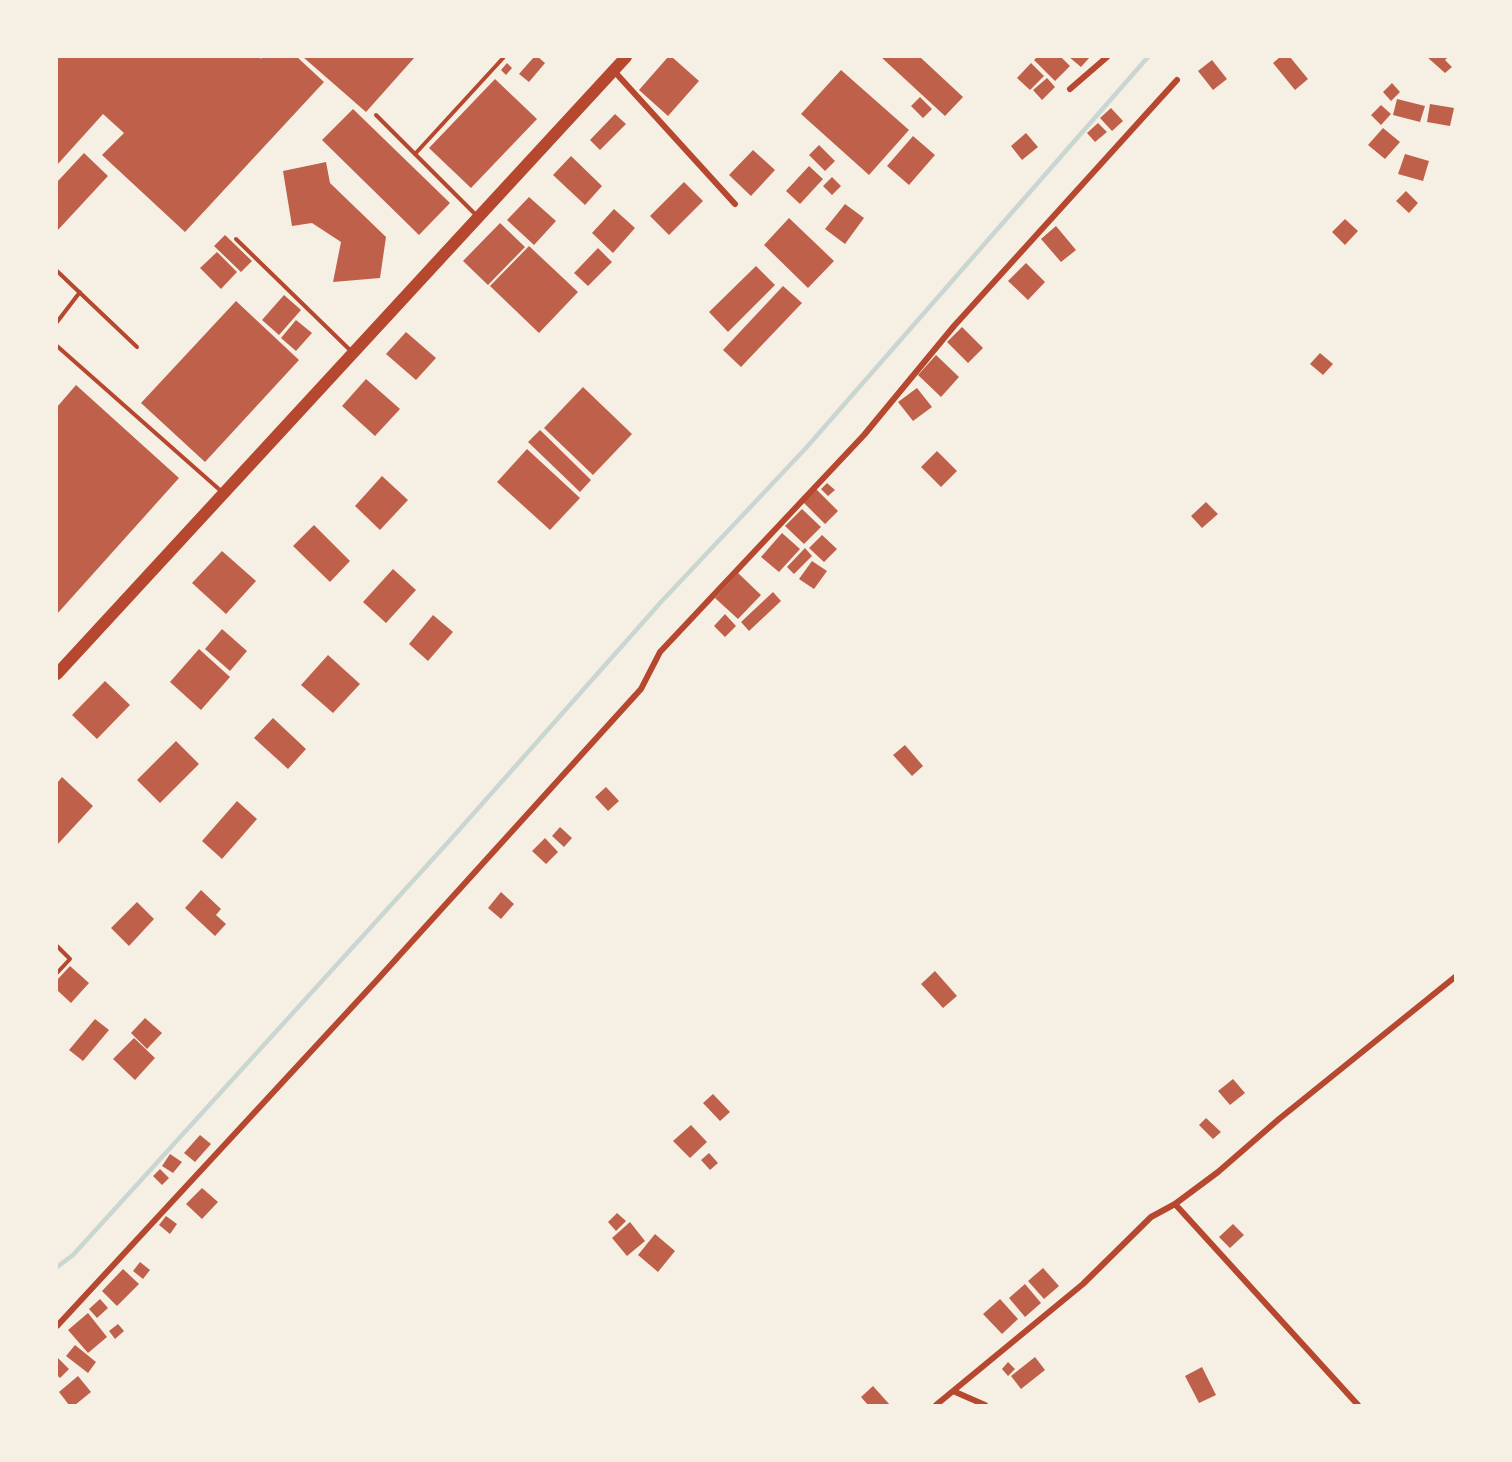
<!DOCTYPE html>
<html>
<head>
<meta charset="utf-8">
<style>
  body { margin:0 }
  #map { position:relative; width:1512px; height:1462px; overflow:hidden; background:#f6efe4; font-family:Inter,sans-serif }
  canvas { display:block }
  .frame { position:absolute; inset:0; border:58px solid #f6efe4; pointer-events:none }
</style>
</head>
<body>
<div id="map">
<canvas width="1512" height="1462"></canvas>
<div class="frame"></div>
</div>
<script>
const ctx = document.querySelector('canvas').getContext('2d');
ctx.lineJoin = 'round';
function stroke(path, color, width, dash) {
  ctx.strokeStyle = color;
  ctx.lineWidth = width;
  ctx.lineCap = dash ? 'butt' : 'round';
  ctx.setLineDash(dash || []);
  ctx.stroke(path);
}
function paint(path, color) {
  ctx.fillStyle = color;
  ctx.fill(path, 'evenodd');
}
const stream = new Path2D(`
  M57,1267L73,1255L451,839L661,602L806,448L1148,57`);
const building = new Path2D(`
  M57,57H259L261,59L262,57H297L324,82L185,232L102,155L124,133L103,114L57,165Z
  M303,57H415L366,112Z
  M534,57H538L545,63L529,82L519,74Z
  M668,57H672L699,81L668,116L639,90Z
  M881,57H920L963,97L945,116Z
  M1037,57H1061L1070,66L1055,81L1034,60Z
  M1069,57H1090L1081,67Z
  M1280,57H1290L1308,79L1295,90L1273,63Z
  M1427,57H1448L1445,60L1452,67L1445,73Z
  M1212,60L1227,79L1213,90L1198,71Z
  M507,63L512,68L506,75L501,70Z
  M1031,63L1044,76L1030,90L1017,78Z
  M841,70L909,130L869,175L801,114Z
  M1047,78L1055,87L1042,100L1033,90Z
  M495,79L537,119L471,188L429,148Z
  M1392,83L1400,92L1391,101L1383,92Z
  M920,97L932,109L923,118L911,106Z
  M1397,99L1425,106L1420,122L1393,115Z
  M1430,104L1454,108L1450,126L1427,122Z
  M1381,105L1391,114L1381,125L1371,115Z
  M1111,108L1123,121L1112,131L1100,118Z
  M353,109L450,203L419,235L322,140Z
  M615,114L626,124L600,150L590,140Z
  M1098,123L1107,132L1095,142L1087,133Z
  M1383,128L1400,142L1385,159L1368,145Z
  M1026,133L1038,147L1022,160L1011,146Z
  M913,136L935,155L909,185L887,166Z
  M819,145L835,161L825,171L809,155Z
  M753,150L775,170L751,196L729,175Z
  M84,153L108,176L57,231V182Z
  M1405,154L1429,161L1423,181L1398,174Z
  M571,156L602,186L585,205L553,175Z
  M326,162L330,183L386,237L380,278L333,282L341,242L312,223L292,226L283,171Z
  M809,166L823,179L800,204L786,191Z
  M832,177L841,186L832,195L823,186Z
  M684,182L703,201L669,235L650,216Z
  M1406,191L1418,203L1409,213L1396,201Z
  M529,197L556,221L534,245L507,220Z
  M845,204L864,218L845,244L825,229Z
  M614,209L635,228L613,253L592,233Z
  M789,218L834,261L808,288L764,245Z
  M1345,219L1358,231L1345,245L1332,232Z
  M500,223L525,247L488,285L463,261Z
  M1056,226L1076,250L1061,262L1041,239Z
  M225,235L252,261L241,272L214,246Z
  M529,246L578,292L539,333L490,286Z
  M598,248L612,262L588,286L574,273Z
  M217,252L237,272L221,289L200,268Z
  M1026,263L1045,282L1028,300L1008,281Z
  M756,266L775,285L728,332L709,312Z
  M783,286L802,303L741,367L723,350Z
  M284,295L301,310L279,335L262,320Z
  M236,301L299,360L205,462L141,403Z
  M296,320L312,333L296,351L281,338Z
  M962,327L983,348L968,363L947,342Z
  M406,332L436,358L416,380L386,354Z
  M1320,353L1333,364L1323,375L1310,364Z
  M936,355L959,377L941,397L918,375Z
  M366,379L400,409L375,436L342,406Z
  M76,385L179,478L57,614V407Z
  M583,387L632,434L593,475L544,428Z
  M917,388L932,407L913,421L898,402Z
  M540,430L591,480L580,492L528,442Z
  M527,449L580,498L550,530L497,482Z
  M937,451L957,471L941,487L921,467Z
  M382,476L408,500L380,530L355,506Z
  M827,483L835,490L828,496L821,489Z
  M816,489L838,511L825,524L803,502Z
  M1206,502L1218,514L1202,528L1191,516Z
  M802,509L821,527L804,544L785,526Z
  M314,525L350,561L330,582L293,546Z
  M782,533L800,549L779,572L761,557Z
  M822,535L837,549L824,562L809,548Z
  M805,548L812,556L794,574L787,567Z
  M222,551L256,581L226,614L192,583Z
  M812,561L827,571L814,589L799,579Z
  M393,569L416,590L386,623L363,602Z
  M738,573L761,595L738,619L715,598Z
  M773,592L781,601L749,631L741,622Z
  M725,614L736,626L725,637L714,626Z
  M433,615L453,632L428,661L409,644Z
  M222,629L247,651L230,671L205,649Z
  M199,649L230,677L201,710L170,682Z
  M328,655L360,684L333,713L301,685Z
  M105,681L130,705L97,739L72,715Z
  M273,718L306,749L288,769L254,738Z
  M176,741L199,764L160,803L137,780Z
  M905,745L923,766L912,776L893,755Z
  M62,777L93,806L57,845V783Z
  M606,787L619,801L608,811L595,797Z
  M237,801L257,819L222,859L202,841Z
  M560,827L572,838L564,847L552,836Z
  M545,838L558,852L546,864L532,851Z
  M201,890L221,909L216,915L226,924L215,936L185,908Z
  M501,892L514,904L501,919L488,908Z
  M137,902L154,919L129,946L111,928Z
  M70,966L89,983L71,1003L57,990V980Z
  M935,971L957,996L943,1008L921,984Z
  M145,1018L162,1033L147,1049L131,1033Z
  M95,1019L109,1030L83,1061L69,1050Z
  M134,1038L155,1058L135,1080L113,1059Z
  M1233,1079L1245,1093L1230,1105L1218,1091Z
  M713,1094L730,1112L720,1121L703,1103Z
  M1206,1118L1221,1132L1213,1139L1199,1125Z
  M691,1125L707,1142L690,1158L673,1141Z
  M200,1135L211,1144L195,1162L184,1153Z
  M709,1153L718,1163L710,1170L701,1160Z
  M170,1154L182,1162L173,1173L162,1166Z
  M160,1169L169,1178L162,1185L153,1176Z
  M202,1188L218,1202L202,1219L186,1204Z
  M617,1213L626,1221L616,1231L608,1222Z
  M166,1216L177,1224L170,1234L159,1225Z
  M630,1222L645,1241L627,1256L612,1238Z
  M1233,1224L1244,1235L1230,1248L1219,1237Z
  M655,1234L675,1251L658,1272L638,1255Z
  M140,1262L150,1270L143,1279L133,1271Z
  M1043,1268L1059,1286L1044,1299L1028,1281Z
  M123,1269L139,1284L117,1306L102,1291Z
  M1025,1284L1041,1303L1025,1317L1009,1298Z
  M100,1299L108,1308L97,1318L89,1309Z
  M1000,1299L1018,1319L1002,1334L983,1314Z
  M88,1313L107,1337L88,1353L68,1330Z
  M118,1324L124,1331L115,1339L109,1331Z
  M75,1345L96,1362L88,1373L66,1356Z
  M57,1357L69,1369L60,1378L57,1375Z
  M1035,1357L1045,1370L1021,1389L1011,1376Z
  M1008,1362L1015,1369L1008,1376L1002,1369Z
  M1202,1367L1216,1395L1199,1403L1185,1376Z
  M78,1376L91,1392L75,1405H69L59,1392Z
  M873,1386L890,1405H868L861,1397Z`);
const service = new Path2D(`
  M376,115L415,154
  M476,215L415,154L504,57
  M236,239L351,351
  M57,271L137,347
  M57,322L80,292
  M57,346L221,491
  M57,946L70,959L57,973`);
const minor = new Path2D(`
  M614,71L735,204
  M1070,89L1107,57
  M1175,1204L1358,1405
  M57,1326L378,979L641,689L660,652L864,435L954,326L1177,80
  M953,1391L985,1405
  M936,1405L1083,1284L1151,1217L1175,1204L1218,1172L1279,1119L1455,977`);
const primary = new Path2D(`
  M57,674L626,57`);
stroke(stream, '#c9d6d2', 4.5);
paint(building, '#bf614a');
stroke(service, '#b5482f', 4);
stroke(minor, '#b5482f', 6);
stroke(primary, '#b5482f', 12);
</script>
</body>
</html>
